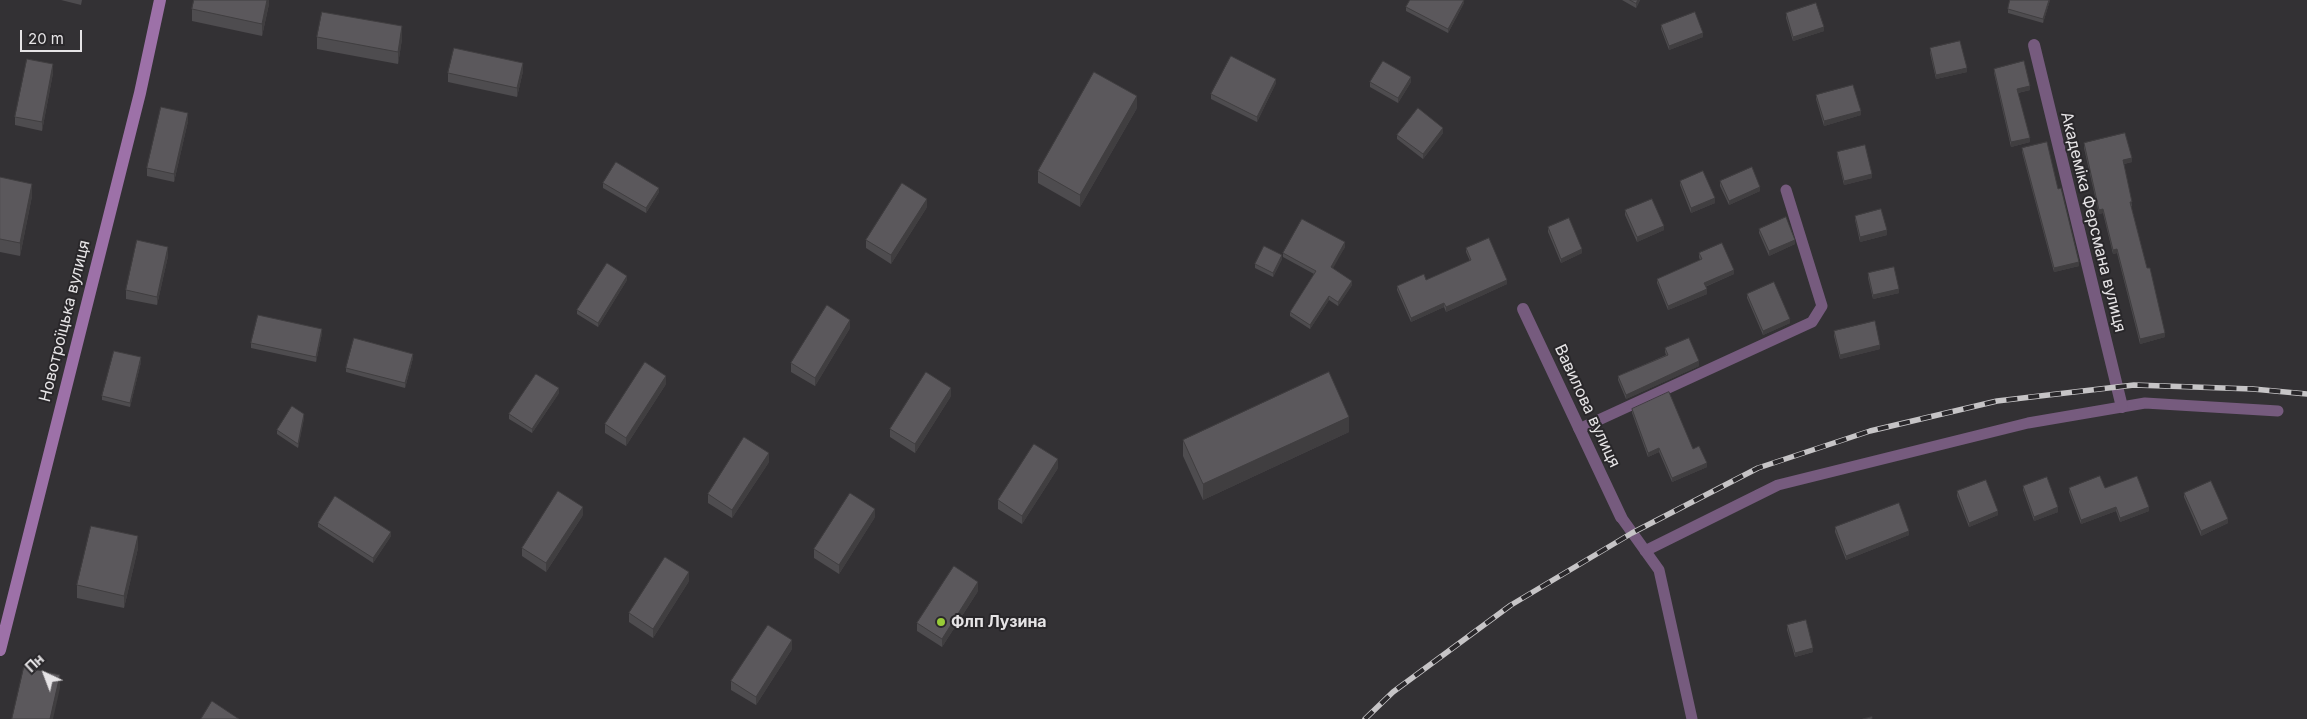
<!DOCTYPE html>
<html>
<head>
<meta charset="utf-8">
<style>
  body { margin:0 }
  #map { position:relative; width:2307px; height:719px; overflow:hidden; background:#333134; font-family:Inter,sans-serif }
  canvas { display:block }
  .north { position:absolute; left:20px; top:649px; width:50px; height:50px; -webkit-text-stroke:4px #29272a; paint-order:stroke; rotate:317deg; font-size:14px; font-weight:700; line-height:20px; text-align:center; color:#e6e4e6 }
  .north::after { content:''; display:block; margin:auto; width:18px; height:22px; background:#e6e4e6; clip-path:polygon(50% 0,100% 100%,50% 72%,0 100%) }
  .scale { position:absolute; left:20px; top:30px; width:62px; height:22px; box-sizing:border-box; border:2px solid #e6e4e6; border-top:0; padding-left:6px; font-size:15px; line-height:18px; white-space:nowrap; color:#e6e4e6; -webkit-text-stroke:4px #29272a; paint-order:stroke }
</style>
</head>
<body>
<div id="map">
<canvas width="2307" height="719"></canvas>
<div class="north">Пн</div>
<div class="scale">20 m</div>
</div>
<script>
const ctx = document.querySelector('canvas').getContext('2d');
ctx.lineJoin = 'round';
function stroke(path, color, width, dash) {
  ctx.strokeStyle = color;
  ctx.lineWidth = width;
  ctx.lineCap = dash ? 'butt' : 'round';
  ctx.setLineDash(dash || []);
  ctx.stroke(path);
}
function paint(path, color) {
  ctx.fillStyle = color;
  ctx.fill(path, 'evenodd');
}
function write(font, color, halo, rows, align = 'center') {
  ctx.font = font + ' Inter,sans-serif';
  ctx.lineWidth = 4;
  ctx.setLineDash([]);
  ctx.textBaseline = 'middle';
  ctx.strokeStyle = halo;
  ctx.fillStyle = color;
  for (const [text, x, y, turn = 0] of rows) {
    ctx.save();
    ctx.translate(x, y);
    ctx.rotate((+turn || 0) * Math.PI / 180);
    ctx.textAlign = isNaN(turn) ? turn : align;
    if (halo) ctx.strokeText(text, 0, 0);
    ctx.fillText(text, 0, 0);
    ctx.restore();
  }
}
const service = new Path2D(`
  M1579,429L1812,322L1822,306L1786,190
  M1621,517L1659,570L1692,719
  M1645,551L1778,485L2028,423L2145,403L2278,411`);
const minor = new Path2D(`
  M2034,45L2122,407
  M1523,309L1621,517`);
const secondary = new Path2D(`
  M0,650L140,93L160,0`);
const rail = new Path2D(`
  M1365,719L1393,692L1511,605L1632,533L1758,468L1870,431L1997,401L2134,385L2253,389L2307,394`);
const wall = new Path2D(`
  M61,0H82L81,5Z
  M269,0V4L262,36L192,21V9Z
  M1464,0V3L1448,33L1406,11V7Z
  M1622,0H1640L1636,8Z
  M2010,0H2050L2043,23L2008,13V9Z
  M1786,13L1824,31L1793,41L1786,18Z
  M1661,25L1703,37L1669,50L1661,29Z
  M317,37L402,39L398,64L317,49Z
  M1930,48L1967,72L1936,79L1930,53Z
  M1994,69L2030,90L2018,93L2030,142L2011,147L1994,73Z
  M523,71L517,97L448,82V73Z
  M53,73L42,131L15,125V117Z
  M1370,82H1411L1398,103L1370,87Z
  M1276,83L1257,122L1211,99V94Z
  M1816,95L1861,115L1824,126L1816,99Z
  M1137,108L1080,207L1038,183V171Z
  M188,121L174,182L147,176V168Z
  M1443,133L1423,159L1397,139V135Z
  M2084,143L2132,162L2124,164L2132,206H2131L2165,337L2140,344L2117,253L2113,254L2103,213L2099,214L2084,148Z
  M2022,148L2058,189L2079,266L2054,272L2022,152Z
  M1837,152L1872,178L1844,185L1837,156Z
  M0,177L32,196L20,256L0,252Z
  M1680,181L1715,203L1691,213L1680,185Z
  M1720,181L1760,191L1729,205L1720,186Z
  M603,183L659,192L646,213L603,188Z
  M927,207L891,264L866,248V240Z
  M1625,210L1664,230L1637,242L1625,215Z
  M1855,216L1887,235L1860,242L1855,220Z
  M1548,227L1582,253L1561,263L1548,232Z
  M1759,229L1795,244L1769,256L1759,233Z
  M1345,247L1332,268L1352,285L1338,306L1329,300L1310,329L1290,316V312L1314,274L1283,257V253Z
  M1466,248L1507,284L1446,312L1444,307L1411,322L1397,290V286L1426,280L1470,261L1466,252Z
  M1699,253L1734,274L1705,287L1707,294L1668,310L1657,283V279L1700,260L1699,257Z
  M168,256L157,305L126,299V290Z
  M1282,259L1273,277L1255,268V264Z
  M1868,273L1899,293L1873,299L1868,278Z
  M627,280L598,327L577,314V310Z
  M1747,294L1790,323L1763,335L1747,298Z
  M850,328L815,386L791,372V363Z
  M1834,331L1880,349L1840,359L1834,336Z
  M322,333L316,362L251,348V343Z
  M1665,348L1699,366L1626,399L1618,380V376L1666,355L1665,352Z
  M413,358L405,388L346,372V368Z
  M141,362L130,407L102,400V396Z
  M666,384L626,446L605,433V424Z
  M559,393L532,433L509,419V414Z
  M951,396L915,453L890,437V429Z
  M1632,409L1693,449L1707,467L1672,482L1659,452L1648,457L1632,413Z
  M304,418L298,448L277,434V430Z
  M1349,432L1203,500L1183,456V440Z
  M769,462L732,518L708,503V494Z
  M1058,468L1022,524L998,509V500Z
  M2023,486L2058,512L2034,521L2023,490Z
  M2069,488H2105L2149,511L2120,522L2116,511L2081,524L2069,492Z
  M1957,491L1998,515L1969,527L1957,496Z
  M2184,493L2228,523L2201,536L2184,497Z
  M583,515L546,572L522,556V548Z
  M875,517L839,574L814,558V549Z
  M318,523L391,536L373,563L318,527Z
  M1835,527L1909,535L1846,560L1835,532Z
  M138,548L124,608L77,598V585Z
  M689,581L653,638L629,622V613Z
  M978,591L942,647L917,631V623Z
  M1787,625L1813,652L1795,657L1787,630Z
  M792,649L756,705L731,690V681Z`);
const shadedWall = new Path2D(`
  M267,0H269V4L262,36V24Z
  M1464,0V3L1448,33V29Z
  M1638,0H1640L1636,8V3Z
  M2049,0H2050L2043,23V19Z
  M402,26V39L398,64V52Z
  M1824,27V31L1793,41V37Z
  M1703,33V37L1669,50V46Z
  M523,63V71L517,97V88Z
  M53,64V73L42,131V122Z
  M1967,68V72L1936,79V75Z
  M1411,77V82L1398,103V98Z
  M1276,79V83L1257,122V117Z
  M2030,86V90L2017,93V89Z
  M1137,96V108L1080,207V195Z
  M1861,111V115L1824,126V121Z
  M188,113V121L174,182V174Z
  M1443,128V133L1423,159V154Z
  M2030,138V142L2011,147V142Z
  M2132,158V162L2123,164V160Z
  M1872,174V178L1844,185V181Z
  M32,184V196L20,256V243Z
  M1760,187V191L1729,205V201Z
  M659,188V192L646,213V208Z
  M1715,198V203L1691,213V208Z
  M927,199V207L891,264V255Z
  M2103,209V213L2099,214V210Z
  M1664,226V230L1637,242V237Z
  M1887,230V235L1860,242V237Z
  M1795,240V244L1769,256V251Z
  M1345,242V247L1331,272V267Z
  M168,247V256L157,305V297Z
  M1582,249V253L1561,263V259Z
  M2117,249V253L2113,254V250Z
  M1282,255V259L1273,277V273Z
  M2079,262V266L2054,272V268Z
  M1734,270V274L1704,287V283Z
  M627,276V280L598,327V323Z
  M1507,280V284L1446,312V307Z
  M1352,281V285L1338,306V302Z
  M1707,289V294L1668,310V306Z
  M1899,289V293L1873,299V295Z
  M1329,296V300L1310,329V325Z
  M1444,303V307L1411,322V318Z
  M1790,319V323L1763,335V331Z
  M850,320V328L815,386V378Z
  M322,329V333L316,362V357Z
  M2165,333V337L2140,344V339Z
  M1880,345V349L1840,359V355Z
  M413,354V358L405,388V383Z
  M141,357V362L130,407V403Z
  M1699,361V366L1626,399V395Z
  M666,376V384L626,446V438Z
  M559,388V393L532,433V429Z
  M951,388V396L915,453V444Z
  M304,414V418L298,448V444Z
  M1349,417V432L1203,500V484Z
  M1659,448V452L1648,457V453Z
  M769,453V462L732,518V510Z
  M1058,459V468L1022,524V516Z
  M1707,463V467L1672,482V478Z
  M583,507V515L546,572V563Z
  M2058,507V512L2034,521V517Z
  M2116,507V511L2081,524V520Z
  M2149,507V511L2120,522V518Z
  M875,509V517L839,574V565Z
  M1998,511V515L1969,527V523Z
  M2228,519V523L2201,536V531Z
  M1909,531V535L1846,560V556Z
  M391,532V536L373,563V558Z
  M138,536V548L124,608V596Z
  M689,572V581L653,638V629Z
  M978,582V591L942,647V639Z
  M792,640V649L756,705V697Z
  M1813,648V652L1795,657V653Z
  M60,675V688L53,719H50Z`);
const building = new Path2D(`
  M194,0H267L262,24L192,9Z
  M1410,0H1464L1448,29L1406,7Z
  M1630,0H1638L1636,3Z
  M2010,0H2049L2043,19L2008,9Z
  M1816,3L1824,27L1793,37L1786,13Z
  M322,12L402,26L398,52L317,37Z
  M1695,12L1703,33L1669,46L1661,25Z
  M1960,41L1967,68L1936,75L1930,48Z
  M454,48L523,63L517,88L448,73Z
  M1231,56L1276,79L1257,117L1211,94Z
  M27,59L53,64L42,122L15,117Z
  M1383,61L1411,77L1398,98L1370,82Z
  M2024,61L2030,86L2017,89L2030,138L2011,142L1994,69Z
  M1094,72L1137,96L1080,195L1038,171Z
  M1853,85L1861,111L1824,121L1816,95Z
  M161,107L188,113L174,174L147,168Z
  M1418,108L1443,128L1423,154L1397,135Z
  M2125,133L2132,158L2123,160L2132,202H2130L2147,268H2150L2165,333L2140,339L2117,249L2113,250L2103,209L2099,210L2084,143Z
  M2047,142L2058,189L2061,188L2079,262L2054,268L2022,148Z
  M1865,145L1872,174L1844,181L1837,152Z
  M616,162L659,188L646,208L603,183Z
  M1752,167L1760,187L1729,201L1720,181Z
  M1703,171L1715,198L1691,208L1680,181Z
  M0,177L32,184L20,243L0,239Z
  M902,183L927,199L891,255L866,240Z
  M1652,199L1664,226L1637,237L1625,210Z
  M1881,209L1887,230L1860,237L1855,216Z
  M1786,217L1795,240L1769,251L1759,229Z
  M1569,218L1582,249L1561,259L1548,227Z
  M1302,219L1345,242L1331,267L1352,281L1338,302L1329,296L1310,325L1290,312L1316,271L1283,253Z
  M1489,238L1507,280L1446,307L1444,303L1411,318L1397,286L1424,274L1426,280L1471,260L1466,248Z
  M137,240L168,247L157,297L126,290Z
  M1722,243L1734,270L1704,283L1707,289L1668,306L1657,279L1702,259L1699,253Z
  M1264,246L1282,255L1273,273L1255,264Z
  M607,263L627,276L598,323L577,310Z
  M1894,267L1899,289L1873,295L1868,273Z
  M1774,282L1790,319L1763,331L1747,294Z
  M827,305L850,320L815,378L791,363Z
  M258,315L322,329L316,357L251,343Z
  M1875,321L1880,345L1840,355L1834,331Z
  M354,338L413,354L405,383L346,368Z
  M1689,338L1699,361L1626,395L1618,376L1668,355L1665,348Z
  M114,351L141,357L130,403L102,396Z
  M645,362L666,376L626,438L605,424Z
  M926,372L951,388L915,444L890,429Z
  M1329,372L1349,417L1203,484L1183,440Z
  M536,374L559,388L532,429L509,414Z
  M1669,392L1693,449L1699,446L1707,463L1672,478L1659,448L1648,453L1632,409Z
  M292,406L304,414L298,444L277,430Z
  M744,437L769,453L732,510L708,494Z
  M1034,444L1058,459L1022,516L998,500Z
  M2100,476L2105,488L2137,476L2149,507L2120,518L2116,507L2081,520L2069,488Z
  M2047,477L2058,507L2034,517L2023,486Z
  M1986,480L1998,511L1969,523L1957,491Z
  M2211,481L2228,519L2201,531L2184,493Z
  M558,491L583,507L546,563L522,548Z
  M850,493L875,509L839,565L814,549Z
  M335,496L391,532L373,558L318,523Z
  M1899,503L1909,531L1846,556L1835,527Z
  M91,526L138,536L124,596L77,585Z
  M665,557L689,572L653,629L629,613Z
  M954,566L978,582L942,639L917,623Z
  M1806,620L1813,648L1795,653L1787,625Z
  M768,625L792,640L756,697L731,681Z
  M24,667L60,675L50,719H12Z
  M212,701L239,719H201Z
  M1872,717V719H1863Z`);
const markers = [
  [941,622,5,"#98cb37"]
];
const streetNames = [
  ["Академіка Ферсмана вулиця",2093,222,76],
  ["Новотроїцька вулиця",65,321,-76],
  ["Вавилова вулиця",1587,406,65]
];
const poiNames = [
  ["Флп Лузина",951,622]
];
stroke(service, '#765b7e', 11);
stroke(minor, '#765b7e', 12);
stroke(secondary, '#9d71a8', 12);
stroke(rail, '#c6c4c6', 5.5);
stroke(rail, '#29272a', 4, [11]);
paint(wall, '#4e4c4f');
paint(shadedWall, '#403e40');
paint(building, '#5b585c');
stroke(building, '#403e40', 1);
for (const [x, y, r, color] of markers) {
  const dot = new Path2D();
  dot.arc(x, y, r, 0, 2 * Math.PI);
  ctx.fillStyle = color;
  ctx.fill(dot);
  stroke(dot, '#29272a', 2);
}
write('16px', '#e6e4e6', '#29272a', streetNames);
write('bold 16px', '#e6e4e6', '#29272a', poiNames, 'left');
</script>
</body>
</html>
